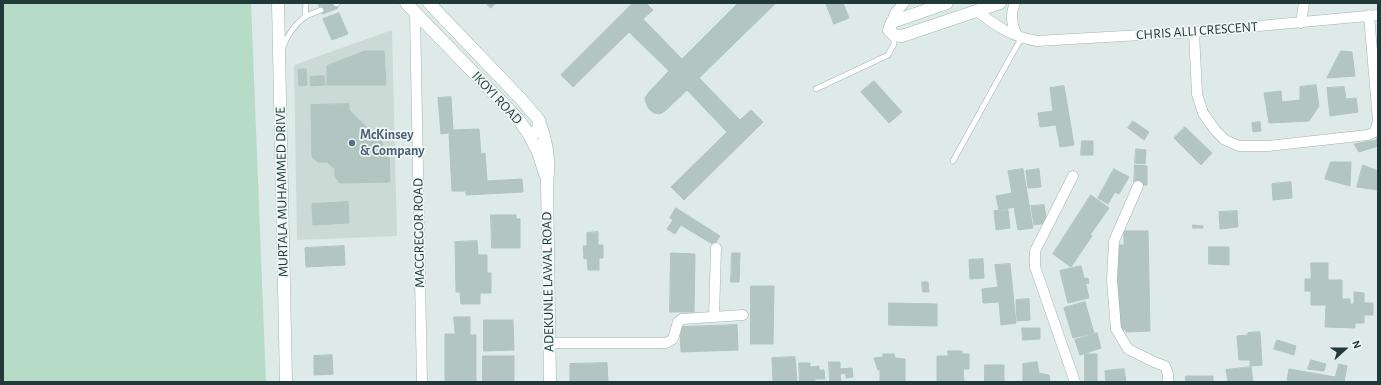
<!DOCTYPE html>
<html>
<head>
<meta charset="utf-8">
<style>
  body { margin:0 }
  #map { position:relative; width:1381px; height:385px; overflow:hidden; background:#deeae7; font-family:"Alegreya Sans",sans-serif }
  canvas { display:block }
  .frame { position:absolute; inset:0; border:4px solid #1f3a38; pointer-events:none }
  .north { position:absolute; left:1325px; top:329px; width:40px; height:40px; -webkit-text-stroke:3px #eef7f4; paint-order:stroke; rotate:69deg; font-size:11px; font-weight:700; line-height:16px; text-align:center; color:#1f3a38 }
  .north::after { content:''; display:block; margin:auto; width:14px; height:18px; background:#1f3a38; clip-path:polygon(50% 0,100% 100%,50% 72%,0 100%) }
</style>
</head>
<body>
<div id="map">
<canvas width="1381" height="385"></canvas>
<div class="frame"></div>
<div class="north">N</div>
</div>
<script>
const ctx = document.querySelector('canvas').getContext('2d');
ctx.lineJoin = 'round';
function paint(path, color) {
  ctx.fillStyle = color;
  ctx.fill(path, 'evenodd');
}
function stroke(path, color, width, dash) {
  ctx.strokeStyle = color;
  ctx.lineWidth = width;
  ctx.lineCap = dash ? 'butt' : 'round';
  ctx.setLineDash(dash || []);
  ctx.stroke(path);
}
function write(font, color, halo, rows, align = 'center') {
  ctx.font = font + ' "Alegreya Sans",sans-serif';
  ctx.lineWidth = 3.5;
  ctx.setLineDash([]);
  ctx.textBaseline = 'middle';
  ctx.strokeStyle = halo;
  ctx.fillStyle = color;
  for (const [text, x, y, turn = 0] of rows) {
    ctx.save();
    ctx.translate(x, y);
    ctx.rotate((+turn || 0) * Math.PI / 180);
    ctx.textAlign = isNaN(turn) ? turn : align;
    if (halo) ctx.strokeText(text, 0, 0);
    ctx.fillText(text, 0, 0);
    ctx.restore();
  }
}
const built = new Path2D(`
  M392,30L397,236L297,240L294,65Z`);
const green = new Path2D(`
  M3,3H251L266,382H3Z`);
const building = new Path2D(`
  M318,3H336L338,8L323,14Z
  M486,3H496L491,8Z
  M633,3H646L653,10L643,19L682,59L738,3H776L699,78L740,120L751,110L763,122L684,200L671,187L727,132L687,90L665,111L660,114L654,113L649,109L646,103L645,98L649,92L669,71L629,32L573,87L561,75Z
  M826,3H843L849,18L834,24Z
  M339,13L348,34L332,40L323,19Z
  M365,51H384L386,85H327V66Z
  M1341,51L1352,52L1355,76L1327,78Z
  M306,69L307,85L299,86L298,70Z
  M324,76L325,85L311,86L310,77Z
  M874,81L902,112L889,123L861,92Z
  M1316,85L1319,106L1309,121L1269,123L1264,93L1281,91L1282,102L1300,100V87Z
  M1064,86L1074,145L1060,147L1056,125L1040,127L1038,113L1053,111L1050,88Z
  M1344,87L1346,99L1356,98L1358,112L1330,116L1327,88Z
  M451,97L453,130L479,129L481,154L485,153L487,181L522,179L523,192L466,195V191H452L449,133L441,134L438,98Z
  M349,104V110L382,142L383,150H389L390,182L340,183L335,177V169L327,162H318L312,157L311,105Z
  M1133,121L1149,132L1144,140L1128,128Z
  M1260,122L1261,131L1253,132L1252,123Z
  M1185,127L1212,153L1201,165L1174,138Z
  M1378,136V146L1359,152L1354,144L1376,140Z
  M1082,141H1093V155H1081Z
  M1136,149L1146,150L1145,164L1135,163Z
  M1331,162H1351L1350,186L1325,179Z
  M1135,165L1147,166V185H1134Z
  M1363,165L1378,171V190L1357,187Z
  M1023,169L1033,228L1018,230L1014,207L999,210L996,196L1012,193L1008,171Z
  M1039,169L1041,187L1028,188L1026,171Z
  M1114,169L1129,177L1119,194L1115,192L1108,204L1098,198Z
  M1291,182L1292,198L1273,200L1272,184Z
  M1091,195L1109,208L1090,235L1092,236L1071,267L1053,254Z
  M348,202L349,223L313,225L312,204Z
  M1044,205L1047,223L1034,225L1031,206Z
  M676,208L720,236L714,245L681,225L675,234L667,229L673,220L670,218Z
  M1008,210L1010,228L996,230L994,211Z
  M1237,211L1238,227L1220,229L1219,212Z
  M491,215H516V219H520V248H492Z
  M1193,225L1203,226V228H1193Z
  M1124,231H1148L1150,331L1126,332V330H1119L1116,245H1124Z
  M598,232V245H603V258H599V270H588L587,258L584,259L583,246H587V233Z
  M477,241L478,255H487V273H491V293H480V304H461L460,292H456L455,242Z
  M344,246L345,265L306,267L305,248Z
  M1209,247H1229V265L1209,264Z
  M671,253L695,254L694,312H670Z
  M732,253H740L739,282H731Z
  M983,259L984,278L970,279L969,260Z
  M1311,263H1328V280H1342V299H1350V304H1354V292L1364,293V303H1373V315H1364V323H1355V328L1325,327L1326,305H1311V291H1305V279H1311Z
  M1010,264L1016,323L1001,325L999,302L983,303L982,289L998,287L995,265Z
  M1081,266L1084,278L1082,279L1088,278L1089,283L1083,285H1086L1089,298L1068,303L1060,271Z
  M922,282H928L929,292H923Z
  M751,286H774L773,344H751Z
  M1029,299L1030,320L1017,321L1016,300Z
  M1085,302L1094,333L1073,338L1064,308Z
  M889,303L937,304V326L889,325Z
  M454,317H470V335H476V382H445V334H455Z
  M484,320H513L514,350L484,351Z
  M737,325L738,350L681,352L680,327Z
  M1022,328H1040V339L1023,340Z
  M1260,332L1262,365L1250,366V360H1239L1237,336L1248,335V333Z
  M1097,333L1101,348L1080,355L1075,340Z
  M1277,340L1296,346L1294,355L1274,349Z
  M948,351H962V354H969V369H963L964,382H937V356H948Z
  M883,354H894L895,358L905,359V382H880V370H878L874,358L883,357Z
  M1085,354H1097V382H1085Z
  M332,355L333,374L314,375V356Z
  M483,356H514V382H483Z
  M795,357L797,382H773L772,358Z
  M1311,360L1326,364L1324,371L1308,369Z
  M829,362H840V369L852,368L853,377L846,378V373L840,374L841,382H830Z
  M1037,362L1039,373L1049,375L1050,382H1023V364Z
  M607,363L608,382H570V364Z
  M799,363H810V367L819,366V370H824L825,379H815V382H800Z
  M1339,364L1347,366L1344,382H1294L1287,380L1289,369L1335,377Z
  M985,365H1004V382H985Z
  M1251,367L1253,382H1228L1226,370Z
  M1124,369L1126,382H1106L1105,371Z
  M1186,376H1213V382H1186Z`);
const service = new Path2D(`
  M336,4L338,3
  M305,17L306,3
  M283,47C287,35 296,23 306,16C311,14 316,12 321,10
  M816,89L888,55L894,44V35
  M953,161L1010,58L1022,37`);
const minor = new Path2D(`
  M1015,3C1010,14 1011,24 1017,35
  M977,11C996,26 1012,37 1037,41L1194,32L1378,15
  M415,13L422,382
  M892,22L895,13L904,3
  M1301,23L1304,3
  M1194,32L1197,94L1203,113L1215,130L1225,140L1239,146H1268L1368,135L1375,132L1378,121L1369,15
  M1073,176L1035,251V267L1075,382
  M1138,186L1114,241L1112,280L1116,329L1128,349L1154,362L1165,366L1168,374V382
  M714,317L716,248
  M549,343H666L673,339L678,322L682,319L743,315`);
const secondary = new Path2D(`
  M278,3L286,382
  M406,3L502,102L518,119L528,133H533L538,131L539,120L520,98L429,3
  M947,3L892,22L889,30L894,35L902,36L1000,3
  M539,121C547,143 550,159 547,183L550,382
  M528,133L538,152L545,174`);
const markers = [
  [352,143,4,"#5c6f8a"]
];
const streetNames = [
  ["CHRIS ALLI CRESCENT",1197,31,-4],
  ["IKOYI ROAD",497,98,47],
  ["MURTALA MUHAMMED DRIVE",282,192,-91],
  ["MACGREGOR ROAD",419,233,-91],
  ["ADEKUNLE LAWAL ROAD",548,282,-91]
];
const serviceNames = [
  ["McKinsey",360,135],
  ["& Company",360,151]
];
paint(built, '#ccdad6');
paint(green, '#b6dcc8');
paint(building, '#b3c5c1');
stroke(building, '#b1c4bf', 1);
stroke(service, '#a1b2af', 6);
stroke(minor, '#a1b2af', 11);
stroke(secondary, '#9db6b2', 13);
stroke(service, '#fff', 5);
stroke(minor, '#fff', 10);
stroke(secondary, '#fff', 12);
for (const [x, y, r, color] of markers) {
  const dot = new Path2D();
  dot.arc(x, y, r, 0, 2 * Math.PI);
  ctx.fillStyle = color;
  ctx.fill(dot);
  stroke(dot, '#eef7f4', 1.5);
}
write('14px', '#1f3a38', '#eef7f4', streetNames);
write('bold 14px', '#4e5e75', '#eef7f4', serviceNames, 'left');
</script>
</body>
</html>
